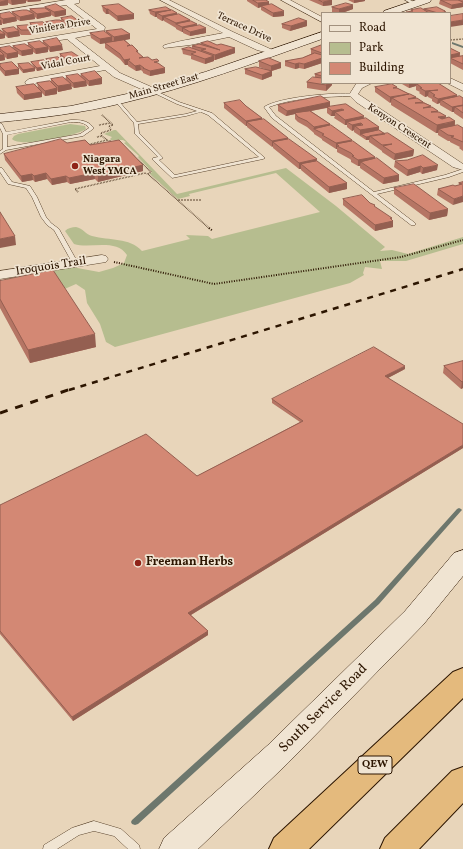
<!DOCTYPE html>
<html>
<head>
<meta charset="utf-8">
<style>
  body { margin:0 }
  #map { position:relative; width:463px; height:849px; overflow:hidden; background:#e8d5ba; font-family:Vollkorn,serif }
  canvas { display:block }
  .legend { position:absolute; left:321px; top:12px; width:130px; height:72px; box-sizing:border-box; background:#f0e4d2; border:1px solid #a2917e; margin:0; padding:5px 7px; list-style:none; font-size:12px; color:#2c1500 }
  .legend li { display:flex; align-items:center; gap:8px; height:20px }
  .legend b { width:20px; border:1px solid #a2917e }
</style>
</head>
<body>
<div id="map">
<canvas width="463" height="849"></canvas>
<ul class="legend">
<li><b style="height:5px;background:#f0e4d2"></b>Road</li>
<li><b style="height:11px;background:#b6bd8f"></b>Park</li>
<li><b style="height:11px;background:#d38874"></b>Building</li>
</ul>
</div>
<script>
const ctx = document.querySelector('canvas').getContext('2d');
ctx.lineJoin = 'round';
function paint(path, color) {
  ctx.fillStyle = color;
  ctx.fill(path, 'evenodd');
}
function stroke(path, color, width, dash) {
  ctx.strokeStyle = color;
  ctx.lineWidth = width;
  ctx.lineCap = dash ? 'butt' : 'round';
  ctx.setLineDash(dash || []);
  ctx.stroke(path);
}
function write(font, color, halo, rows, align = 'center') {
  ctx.font = font + ' Vollkorn,serif';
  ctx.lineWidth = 3.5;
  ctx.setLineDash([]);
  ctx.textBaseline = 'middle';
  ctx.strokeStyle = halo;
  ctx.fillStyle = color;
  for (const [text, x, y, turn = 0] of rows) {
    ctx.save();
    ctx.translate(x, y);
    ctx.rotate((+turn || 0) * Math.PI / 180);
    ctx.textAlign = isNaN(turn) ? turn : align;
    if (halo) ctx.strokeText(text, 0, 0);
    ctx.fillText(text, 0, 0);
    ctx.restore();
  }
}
const green = new Path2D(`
  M70,124L85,126L86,129C76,136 20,148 12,139L14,136L18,134Z
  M114,130H116L177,194L286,168L336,206L385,247L380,251L392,250L408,254L463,237V244L406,261H380L382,269L365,267L363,273L364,275L350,283L115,347L106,342L100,324L87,303L85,290L76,284L60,291L9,286L6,277L72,267L99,272L113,268L124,263L127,255C116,238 90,249 74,244L65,231C68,228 72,227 76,227C83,228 86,235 92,236C110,241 129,237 142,251L190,239L186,235L208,236L212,239L320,212L276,173L189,194L190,196L178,199L150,174L152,172L138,157L139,156L124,143L126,142L123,140H111L110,139L112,137L104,134Z`);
const stream = new Path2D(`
  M452,42L463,46V48L452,44Z
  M182,76L184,77L171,83L169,82Z
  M459,508L461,509L462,510L461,511L379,604L138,824L135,825L132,824L131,822L132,820L375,600L457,509Z`);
const pathFar1 = new Path2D(`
  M450,40L463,39
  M102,115L113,125L109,126L111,130L101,133L102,136
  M99,125L110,123
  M97,137L102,136L107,140
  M87,145L107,140L113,142
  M130,152L151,172L148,174L210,229
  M78,192L75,189L145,173L148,174
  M178,200H202`);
const path = new Path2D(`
  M209,228L213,231
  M114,262L214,284L401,257L463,240`);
const lane = new Path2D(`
  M405,0H410L417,4L414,5Z
  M152,90H154L179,102L212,113L265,158L263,159L172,178L153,160V158L158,157L135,134L134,123L114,100L117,99L137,122L186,114L197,111L177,104L152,92ZM201,112L208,115L259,157L175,175L159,160L163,158L139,133L138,124L186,116Z
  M354,94L355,95L353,96C325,97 295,97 269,107L276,116L374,192L445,175L463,169V172L449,177L377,194L415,223V225H411L272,118L264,107C279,97 335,92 354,94Z
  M71,120C80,120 87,120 93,127V129L83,136L6,150L0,154V151L3,149V134L0,128V123L2,124L6,132ZM71,122C78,122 85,122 89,128L80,134L7,147V135Z
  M0,168H2L12,182L30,186L37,197L46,217L51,223L59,229L78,263L77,264H73L54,230L47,225L41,217L32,197L26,188L8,184L0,172Z
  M94,821L121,829L139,845L140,849H128L114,836L94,831L79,835L57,849H43L44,845L72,828Z`);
const street = new Path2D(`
  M66,0H79V3L74,4L105,27L104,32L75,38L120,73L156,89L157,91L156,93H150L114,77L105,70L29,85L26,84L25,82L29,79L100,66L67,39L0,49V45L97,29L66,5L0,15V11Z
  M160,0H169L233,32L277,52L273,54L257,50L229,37L190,45L164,48L163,46C166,43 214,35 223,33Z
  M281,0H290L322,17V22Z
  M450,78L463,84V91L447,83H450Z
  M359,83H372L362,88L358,94L463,164V170L453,167L356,102L349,95L356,84Z
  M102,255L106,256L108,259L106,262L0,279V271Z`);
const secondary = new Path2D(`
  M416,0H431L430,2L398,13H383L384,11Z
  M322,32V39C256,62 191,87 123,103C82,113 41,118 0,122V114L71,106L136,92L205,72Z
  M463,550V576L423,625L288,763L198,849H159L164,838L268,745L405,611L454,553Z`);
const highway = new Path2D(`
  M463,668V698L309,849H269L274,838L453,672Z
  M463,767V803L419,849H380L385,838L452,771Z`);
const railFar1 = new Path2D(`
  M69,390L463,269`);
const rail = new Path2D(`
  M0,413L71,389`);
const wall = new Path2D(`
  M0,0H41V1L28,2L26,1V3L12,5L8,3V5L0,6Z
  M247,0H266L269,2V4L284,16L273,17L261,10V7L258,8L247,1Z
  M309,0H332V5L323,6Z
  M348,0H365V1L354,3Z
  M440,0H463V7L451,9L439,4Z
  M102,6L134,19L118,21L109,14H106L103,11Z
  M45,7L66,10V15L55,17L51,15V16L37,19L35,17V19L20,21L16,19L17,21L3,24L2,23V25H0V14L13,15L12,12L30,11V9L45,8Z
  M332,7L353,9L342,13H335L332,12Z
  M424,9L445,12L446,13H406V12H411V10H424Z
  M149,10L171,11L177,13V14L190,21L197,26L206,33L190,36L183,33V32H182L176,29V28L164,21V20L162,21L157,18V17H155L150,14Z
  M61,18L80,27L69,29L66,27V29L52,31L49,28V32L36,34L34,32V35H21L19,33L20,36L8,38L5,35V38L0,39V30L3,32L2,29L17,30V26H30V23L46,25V22L61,21Z
  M307,21V26L290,31L282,28V24Z
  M106,31L130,34V39L125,40L130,45L138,51V53L143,58L152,60L159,64L165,73L150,76L143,73V72L141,70L136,71L128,66V65H125L120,59L105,48V43L100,44L91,38L90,33H106Z
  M43,41L63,50L50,52L48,49V52L36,54L33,52V54L22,56L18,54V57L7,59L5,57V60L0,61V48L14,49L13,46H28V43H43Z
  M201,43L235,48V53L215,60H214V61L205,64L191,59V56L183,54L182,49L192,48V46L201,44Z
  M322,45V63L304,69L299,68L295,69L285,66V61L302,58L311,54V49Z
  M450,48L460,53V56H463V70L450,63Z
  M60,54L81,58L82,63L68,65L60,59Z
  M46,59L65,66L53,68L46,62Z
  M259,61L281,63V68L272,71V76L262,80L245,74V69H265L259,67Z
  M31,62L50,66V68L37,71L32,64Z
  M0,64L19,69V74L5,76L0,70Z
  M18,64L35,68V71L23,73L18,67Z
  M322,72V83L332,84V85L326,91L307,88V82L315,77V74Z
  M81,74L102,84L89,86L86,83L87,86L74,88L71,86L72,89L58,92L57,90V94L45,96L42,93V97L24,100L17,93L16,87L38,88L37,83L51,82V79H66V76H81Z
  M403,83H438L457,97L463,98V119L454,113V112H452L440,105V103L437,104L432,101V99L428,97V96L425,97L419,93L420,92L416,90V86L409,88L402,84Z
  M375,87H397V88L416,97V98L431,106L430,107L438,111V112L445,118L455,121V126L463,128V151L459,148L460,147L450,142V141H448L438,135V133H436L391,105V102L390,103L375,92Z
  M330,102V107L346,104L364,118L379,127V130L414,150L413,156L394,160L382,152V151L369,142V140H366L354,132V130L352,131L347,127V125H345L334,118L335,116H331L327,113V108L311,111L330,124V126L351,142L375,157V159L399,175V181L383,184L360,168V166H358L351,162V160L350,159L337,152V149H336L322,140V139L314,134V133L307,127L298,122L295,119V114L286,116L278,111V105Z
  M224,103L246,106L262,118V119L288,138V140L317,159L316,161L347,183V189L329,193L301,170V169H299L273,148V146L272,147L247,127V126H246L224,108Z
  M67,143L90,145L143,165V171L98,182L95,179L70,184L67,182L52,185L47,179L35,182L33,180L22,182L5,160L4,154Z
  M407,160L437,170L422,174L420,172L407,176L394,167L395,161Z
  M463,182L453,205L437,195L438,189L459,185V183Z
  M394,188L448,209L447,216L429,220L394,194Z
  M343,199L370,203L393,221V227L375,231L343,205Z
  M0,281L96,347L30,363L0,308Z
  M463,361V388L461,389L443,373L444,366Z
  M405,369L388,378L463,448L191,615L208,631V635L73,721L0,634V505L197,476L300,422L272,403V399Z`);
const shadedWall = new Path2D(`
  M8,0V5L0,6V2Z
  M11,0H26V3L12,5Z
  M28,0H41V1L28,2Z
  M332,0V5L323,6V2Z
  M354,0H365V1L354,3Z
  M269,2V6H261V7L258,8V3Z
  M463,3V7L451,9L452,5Z
  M353,5V9L342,13H339V9Z
  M106,9H108L109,14H106Z
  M66,10V15L55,17L54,12Z
  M171,10V14L177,13V18L164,17V20L162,21V16L157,13V17H155V12Z
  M284,11V16L273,17V13Z
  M51,12V16L37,19V14Z
  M34,14L35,19L20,21V17Z
  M134,14V19L118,21L117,16Z
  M16,17L17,21L3,24V19Z
  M0,20H1L2,25H0Z
  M190,20L191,25L176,24V28V23Z
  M463,20V25L450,27V22Z
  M307,21V26L290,31L291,26Z
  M80,22V27L69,29L68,24Z
  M65,24L66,29L52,31V26Z
  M197,24V29L183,28V32H182V27Z
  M49,27V32L36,34L35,29Z
  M206,28V33L190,36V32Z
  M19,31L20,36L8,38L7,33Z
  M0,34H5V38L0,39Z
  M130,34V39L114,42V37Z
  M112,37V42L100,44V39Z
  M62,45L63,50L50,52V47Z
  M48,47V52L36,54L35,49Z
  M235,48V53L215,60V55Z
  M33,49V54L22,56L21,51Z
  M18,52V57L7,59V54Z
  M460,53L459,58H450V55Z
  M0,55H4L5,60L0,61Z
  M214,56V61L205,64V59Z
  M81,58L82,63L68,65L67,60Z
  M322,58V63L304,69V64Z
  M130,59L128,60V65H125L124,60Z
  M65,63V66L53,68L52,65Z
  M281,63V68L271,71V66Z
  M299,63V68L295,69V64Z
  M140,65L141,70L136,71L135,66Z
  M50,66V68L37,71V68Z
  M35,68V71L23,73V70Z
  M165,68V73L150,76V71Z
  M19,69V74L5,76V71Z
  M272,71V76L262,80V75Z
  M102,78V84L89,86V81Z
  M86,81L87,86L74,88L73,83Z
  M329,83H335L332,84V85L326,91V85Z
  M409,83H430L417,84L416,86L409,88Z
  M71,84L72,89L58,92V86Z
  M57,88V94L45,96V91Z
  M438,90L429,91L428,96L425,97V91Z
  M42,92V97L24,100V95Z
  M457,95V100H441L440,103L437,104L438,99Z
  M390,97L408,99L416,97L415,105L392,98L391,102L390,103Z
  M330,102V107L296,114L295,113V114L286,116L287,111Z
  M463,105L455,107L454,112H452V107Z
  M342,109V115L335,112V116H331L332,111Z
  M364,116L363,122H347V125H345V120Z
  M446,116L445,124L455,121L454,129H439L438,133H436L438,117Z
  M262,118V123L247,122V126H246V121Z
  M361,123V129L355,126L354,130L352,131V125Z
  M330,124L329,130L314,129V133V127Z
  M379,127L378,132L361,134L360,136V130Z
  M366,137H370L369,140H366Z
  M288,138V143L273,142V146L272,147V141Z
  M352,140L351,146H339L337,144V149H336V143Z
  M414,150L413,156L394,160L395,154Z
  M375,157L374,163L361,162L360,166H358V160Z
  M317,159L316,165L301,164V169H299V163Z
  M143,165V171L98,182V176Z
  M438,165L437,170L422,174L423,168Z
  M421,166L420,172L407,176L408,170Z
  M46,173L47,179L35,182L34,176Z
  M94,173L95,179L70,184L69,178Z
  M32,174L33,180L22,182L21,176Z
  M399,175V181L383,184L384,178Z
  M66,176L67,182L52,185L51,179Z
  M347,183V189L329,193V187Z
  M463,196V202L453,205L454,199Z
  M448,209L447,216L429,220L430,213Z
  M390,218H392L391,221H393V227L375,231V225Z
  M15,236L16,245L0,248V239Z
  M95,334L96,347L30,363L28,350Z
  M405,366V369L384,380L385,376Z
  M463,381V388L461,389L462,382Z
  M463,445V448L189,616L188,613Z
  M208,631V635L73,721L72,717Z`);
const building = new Path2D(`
  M0,0H8L0,2Z
  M253,0H266L269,2L258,3Z
  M319,0H332L323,2Z
  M441,0H458L463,2V3L452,5Z
  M346,3L353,5L339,9L332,7Z
  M56,4L66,10L54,12L45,7Z
  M119,4L134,14L117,16L108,9H106L102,6Z
  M272,4L284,11L273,13L261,6Z
  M166,7L171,10L155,12L149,10Z
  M437,7L445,11H444L446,12L438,13L424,9Z
  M45,8L51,12L37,14L30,9Z
  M421,8L429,13H408L406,12L413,11L411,10Z
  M23,10H27L34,14L20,17L12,12Z
  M172,10L177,13L162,16L157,13Z
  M10,12L16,17L3,19L0,17V14Z
  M179,14L190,20L176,23L164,17Z
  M463,14V20L450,22V16Z
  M72,16L80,22L68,24L61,18Z
  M299,18L307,21L291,26L282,24Z
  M56,20H60L65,24L52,26L46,22Z
  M191,21L197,24L182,27L176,24Z
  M43,22L49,27L35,29L30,23Z
  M28,25L34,30H21L17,26Z
  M200,25L206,28L190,32L183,28Z
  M14,27L19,31L7,33L2,29Z
  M122,29L130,34L114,37L106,31Z
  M0,30L5,34H0Z
  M104,31L112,37L100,39L90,33Z
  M57,38L62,45L50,47L43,41Z
  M124,40L130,45L127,46L132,45L138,51H136L143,57L139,58L148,57L152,60L157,59L159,61L154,62L158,63L165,68L150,71L143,68H144L140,65L135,66L128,60L130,59L124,60L120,54L105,43Z
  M40,41L48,47L35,49L28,43Z
  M208,41L217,45L221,44L235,48L215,55L201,50L206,49L192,46L199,44L220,50L201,43Z
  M25,44L33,49L21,51L13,46Z
  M322,45V53L311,49Z
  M10,46L18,52L7,54L0,49V48Z
  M189,47L214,56L205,59L191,54L196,52L182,49Z
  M450,48L460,53L450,55Z
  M0,51L4,55H0Z
  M72,52L81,58L67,60L60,54Z
  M315,53L322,55V58L304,64L299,63L295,64L285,61L302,58Z
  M463,56V64L450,58Z
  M58,57L65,63L52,65L46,59Z
  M269,58L281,63L271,66L259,61Z
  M44,60L50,66L37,68L31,62Z
  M12,62L19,69L5,71L0,66V64Z
  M29,63L35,68L23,70L18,64Z
  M256,67L272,71L262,75L245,69Z
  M95,71L102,78L89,81L81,74Z
  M322,72V76L315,74Z
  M78,74L86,81L73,83L66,76Z
  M63,77L71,84L58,86L51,79Z
  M313,77L322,78V83H329L326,85L307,82Z
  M50,81L57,88L45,91L37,83Z
  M424,83H438L457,95L438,99L433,96L435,95L429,91L438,90L425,91L420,88H422L417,84Z
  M34,84L42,92L24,95L16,87Z
  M392,84L397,87L393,88H397L409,94L390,97L375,87Z
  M410,94L416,97L408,99H409L417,98L423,102L415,103H424L431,106L423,108L432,107L438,111L431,112H439L446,116L438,117L442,119L449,117L455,121L437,125L392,98Z
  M321,96L330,102L287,111L278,105Z
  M460,96L463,98V105L452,107L441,100Z
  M240,100L246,106L262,118L246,121L224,103Z
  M346,104L364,116L345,120L335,112L344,110L342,109L332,111L327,107Z
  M463,106V113L455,107Z
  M310,111L330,124L314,127L307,121L298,117L295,113Z
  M366,118L379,127L360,130L355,126L363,125L361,123L352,125L347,122Z
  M264,119L288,138L272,141L247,122Z
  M331,125L352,140L336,143L322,135L324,134L314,129Z
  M458,125L463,128V142L451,137L454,136L448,135L439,129Z
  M379,130L385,134L366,137L361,134Z
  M388,133L414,150L395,154L383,146L392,144L382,145L370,136Z
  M61,139L67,143L85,140L90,145L119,140L143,165L98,176L94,173L69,178L66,176L51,179L46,173L34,176L32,174L21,176L4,154Z
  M289,139L317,159L299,163L273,142Z
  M353,141L375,157L358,160L352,156H354L351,153L337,146H339L337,144Z
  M423,155L438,165L423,168L421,166L408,170L395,161L407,160Z
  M377,158L399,175L384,178L361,162Z
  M317,161L347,183L329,187L301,164Z
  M463,182V196L454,199L438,189L453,185L455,186L462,184L459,183Z
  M414,184L448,209L430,213L394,188Z
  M362,195L370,203L375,205L374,206L392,218H390L393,221L375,225L343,199Z
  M0,212L15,236L0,239Z
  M53,270L95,334L28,350L0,299V281Z
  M374,347L405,366L385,376L463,424V445L188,613L208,631L72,717L0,631V505L146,434L197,476L303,421L272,399Z
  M463,361V381L462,382L444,366Z`);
const markers = [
  [75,166,4,"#8f2418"],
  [138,563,4,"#8f2418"]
];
const farStreetnames = [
  ["Vinifera Drive",60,27,-9],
  ["Terrace Drive",244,28,25],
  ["Vidal Court",66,63,-11],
  ["Main Street East",164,87,-16],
  ["Kenyon Crescent",399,127,33]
];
const farPoinames = [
  ["Niagara",83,160],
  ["West YMCA",83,172]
];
const shields = [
  [375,765,34]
];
const shieldNames = [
  ["QEW",375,765]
];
const streetNames = [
  ["Iroquois Trail",51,267,-9]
];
const poiNames = [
  ["Freeman Herbs",146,563]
];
const nearStreetnames = [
  ["South Service Road",324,709,-45]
];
paint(green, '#b6bd8f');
paint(stream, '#6d776d');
stroke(lane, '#5b452e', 1);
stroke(street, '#5b452e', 1);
stroke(secondary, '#2c1500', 1);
stroke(highway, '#2c1500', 2);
stroke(pathFar1, '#2c1500', 1.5, [0.5, 1]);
stroke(path, '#2c1500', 2, [1, 1.5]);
paint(lane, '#f0e4d2');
paint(street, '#f0e4d2');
paint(secondary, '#f0e4d2');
paint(highway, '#e4ba7d');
stroke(railFar1, '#2c1500', 2.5, [6, 6]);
stroke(rail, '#2c1500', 3, [8, 8]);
paint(wall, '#b57564');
paint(shadedWall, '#945f51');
paint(building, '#d38874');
stroke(building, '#945f51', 1);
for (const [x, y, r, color] of markers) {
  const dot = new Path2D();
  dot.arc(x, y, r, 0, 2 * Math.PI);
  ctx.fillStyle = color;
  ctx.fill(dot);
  stroke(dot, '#f0e4d2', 1.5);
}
write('10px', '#2c1500', '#f0e4d2', farStreetnames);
write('bold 10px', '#2c1500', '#f0e4d2', farPoinames, 'left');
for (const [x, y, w] of shields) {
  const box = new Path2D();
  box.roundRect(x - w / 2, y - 9, w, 18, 3);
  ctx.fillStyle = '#f0e4d2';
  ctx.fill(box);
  stroke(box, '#2c1500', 1);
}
write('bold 11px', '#2c1500', null, shieldNames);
write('12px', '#2c1500', '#f0e4d2', streetNames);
write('bold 12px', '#2c1500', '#f0e4d2', poiNames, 'left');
write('14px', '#2c1500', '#f0e4d2', nearStreetnames);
</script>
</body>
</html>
